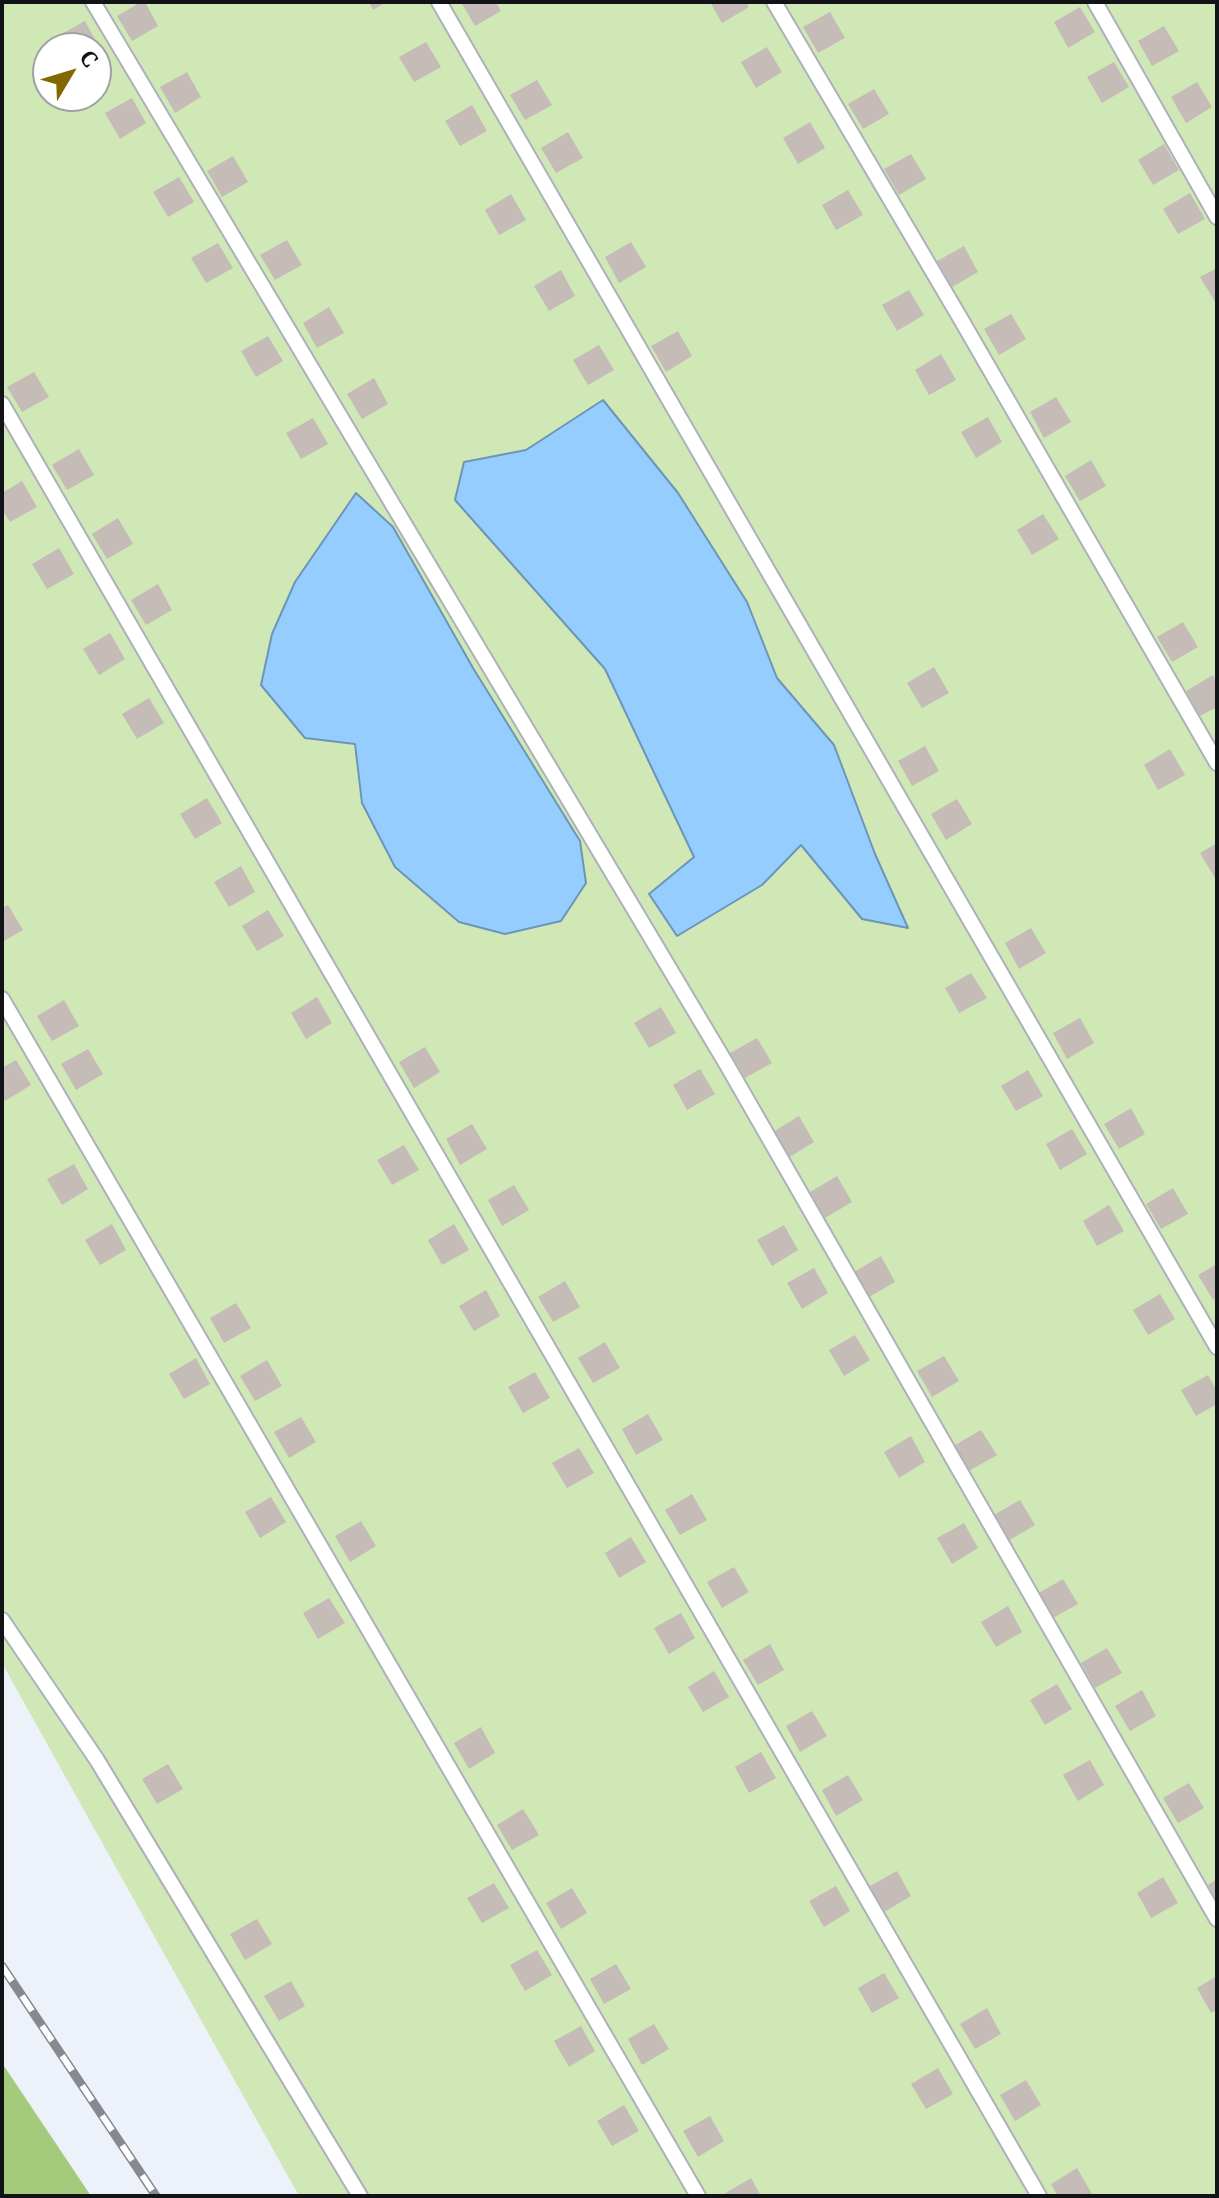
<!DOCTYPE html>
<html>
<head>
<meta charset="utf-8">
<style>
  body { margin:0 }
  #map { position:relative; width:1219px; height:2198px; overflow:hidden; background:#edf1fa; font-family:"PT Serif",serif }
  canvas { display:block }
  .frame { position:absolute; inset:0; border:4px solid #121316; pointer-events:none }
  .north { position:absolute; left:32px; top:32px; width:80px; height:80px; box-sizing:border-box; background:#fff; border:2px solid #a0a1a2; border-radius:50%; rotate:52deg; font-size:22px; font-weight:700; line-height:32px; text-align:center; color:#121316 }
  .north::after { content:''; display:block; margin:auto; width:28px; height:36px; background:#836700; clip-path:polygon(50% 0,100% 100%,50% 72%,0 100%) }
</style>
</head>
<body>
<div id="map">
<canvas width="1219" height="2198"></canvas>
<div class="frame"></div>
<div class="north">С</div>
</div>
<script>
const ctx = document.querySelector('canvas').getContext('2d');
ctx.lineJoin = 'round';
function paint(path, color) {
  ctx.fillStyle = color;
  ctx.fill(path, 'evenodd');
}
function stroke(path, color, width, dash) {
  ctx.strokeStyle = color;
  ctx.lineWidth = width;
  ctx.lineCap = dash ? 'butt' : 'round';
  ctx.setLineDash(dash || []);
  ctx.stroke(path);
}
const green = new Path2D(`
  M2,2H1217V2196H299L2,1663ZM48,48H96V96H48Z`);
const forest = new Path2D(`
  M2,2063L91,2196H2Z`);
const water = new Path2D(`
  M603,400L678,493L747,602L777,678L834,745L875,854L908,928L862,919L801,845L762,885L677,936L649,894L694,857L605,669L455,500L464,462L526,450Z
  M356,493L393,527L473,668L580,841L586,883L561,921L505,934L459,922L395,867L362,803L355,744L305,738L261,685L272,634L295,582Z`);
const building = new Path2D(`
  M141,2H145L158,26L132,41L117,16Z
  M369,2H386L373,10Z
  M461,2H496L501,11L475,26Z
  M710,2H746L749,7L722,23Z
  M1080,7L1095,32L1068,48L1054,22Z
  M830,12L845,38L818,53L803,27Z
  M85,21L99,47L65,48L58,36Z
  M1164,26L1179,51L1152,66L1138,41Z
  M426,42L441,67L414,82L399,57Z
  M767,47L782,72L756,88L741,62Z
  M1114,62L1129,87L1102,103L1087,77Z
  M187,72L201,97L175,113L160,87Z
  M537,80L552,105L525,120L510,95Z
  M1197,82L1212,107L1186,123L1171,97Z
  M874,89L889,114L863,129L848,104Z
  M132,98L146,123L120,139L105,113Z
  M472,105L487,131L460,146L445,121Z
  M810,122L825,148L798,164L783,138Z
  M568,132L583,158L556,173L541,148Z
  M1164,144L1179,170L1153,185L1138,160Z
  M911,154L926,179L899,195L884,169Z
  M233,156L248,182L222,197L207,171Z
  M179,177L194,202L168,217L153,192Z
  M848,190L863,215L836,230L822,205Z
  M1190,193L1205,219L1178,234L1163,209Z
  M511,194L526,220L499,235L485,210Z
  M287,240L302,265L275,280L260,255Z
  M631,242L646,267L619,283L605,257Z
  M218,243L233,268L206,283L191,258Z
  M964,246L978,272L952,287L937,261Z
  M1217,268V305L1200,277Z
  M561,270L575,296L549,311L534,286Z
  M909,290L924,315L897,331L882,305Z
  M329,307L344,333L317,348L303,323Z
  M1011,314L1026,339L999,355L984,329Z
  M678,331L692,356L666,372L651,346Z
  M268,336L283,361L256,377L241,351Z
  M599,345L614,370L588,385L573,360Z
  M941,354L956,380L929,395L915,370Z
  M34,372L49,397L22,412L7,387Z
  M374,378L388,404L362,419L347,394Z
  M1056,397L1071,422L1044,438L1030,412Z
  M988,417L1002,442L976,458L961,432Z
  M313,418L328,444L301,459L286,433Z
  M79,449L94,475L67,490L52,465Z
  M1091,460L1106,486L1080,501L1065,476Z
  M22,481L37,507L10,522L2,509V493Z
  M1043,514L1059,539L1032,555L1017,530Z
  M118,518L133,544L107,559L92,534Z
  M59,548L74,574L47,589L32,564Z
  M158,584L172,610L146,625L131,600Z
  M1183,622L1198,647L1172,662L1157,637Z
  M110,633L125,659L99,675L83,649Z
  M934,667L949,693L922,708L907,683Z
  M1213,675L1217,683V707L1200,716L1186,691Z
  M149,698L164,723L137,739L122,714Z
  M925,746L939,771L912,786L898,761Z
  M1170,749L1185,775L1158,790L1144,765Z
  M207,798L222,823L195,839L180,814Z
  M957,799L972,824L946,840L931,814Z
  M1217,843V877L1215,878L1200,853Z
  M241,866L255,892L229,907L214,882Z
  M8,905L23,930L2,942V908Z
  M268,910L284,936L257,951L242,926Z
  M1031,928L1046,953L1019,969L1005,943Z
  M971,973L987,998L959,1013L945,988Z
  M317,997L332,1023L306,1039L291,1013Z
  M64,1000L79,1026L52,1041L37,1016Z
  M661,1007L676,1033L649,1048L634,1023Z
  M1080,1018L1094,1043L1067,1059L1053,1033Z
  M757,1038L772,1063L745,1078L730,1053Z
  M425,1047L440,1072L414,1088L399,1062Z
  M88,1049L103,1074L76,1090L61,1064Z
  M16,1060L31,1085L5,1101L2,1096V1068Z
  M700,1069L715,1094L687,1110L673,1085Z
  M1028,1070L1043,1096L1016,1111L1001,1086Z
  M1131,1108L1145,1134L1119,1149L1104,1124Z
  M799,1116L814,1142L788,1158L773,1132Z
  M472,1124L487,1149L460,1165L446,1139Z
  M1072,1129L1087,1154L1060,1170L1046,1144Z
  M404,1145L419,1170L392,1185L377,1160Z
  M74,1164L88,1189L62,1205L47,1179Z
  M837,1176L852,1202L825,1218L810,1192Z
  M514,1185L529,1210L502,1226L488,1200Z
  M1173,1188L1188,1214L1161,1229L1146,1204Z
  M1109,1205L1124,1231L1097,1246L1083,1221Z
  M112,1224L126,1250L100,1265L85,1240Z
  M454,1224L469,1250L442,1265L428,1240Z
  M784,1225L798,1250L772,1266L757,1240Z
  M881,1256L895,1282L869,1297L854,1272Z
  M1217,1264V1297L1213,1300L1198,1275Z
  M814,1268L828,1293L802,1309L787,1283Z
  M565,1281L580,1307L553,1322L538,1297Z
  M486,1290L500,1316L474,1331L459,1306Z
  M1160,1294L1175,1319L1148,1335L1133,1310Z
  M236,1303L251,1328L224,1343L210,1318Z
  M855,1335L870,1360L844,1376L829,1350Z
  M605,1342L620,1368L593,1383L578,1358Z
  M944,1356L959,1381L932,1397L917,1371Z
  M196,1358L210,1384L184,1399L169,1374Z
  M267,1360L282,1386L255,1401L240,1376Z
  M535,1372L550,1398L523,1413L508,1387Z
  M1208,1375L1217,1391V1404L1196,1416L1181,1390Z
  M648,1414L663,1440L636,1455L622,1429Z
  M301,1417L316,1442L289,1458L274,1432Z
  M981,1430L997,1455L969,1471L955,1445Z
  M911,1436L925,1462L899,1478L884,1452Z
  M579,1448L594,1473L567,1488L552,1463Z
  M692,1494L707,1520L680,1535L665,1510Z
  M271,1497L286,1522L260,1538L245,1512Z
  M1020,1500L1035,1525L1008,1541L994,1515Z
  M361,1521L376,1546L350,1562L335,1536Z
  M964,1523L978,1548L952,1564L937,1538Z
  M631,1537L646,1562L619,1578L605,1553Z
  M734,1567L749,1592L722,1608L707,1582Z
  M1063,1579L1078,1604L1051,1619L1037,1594Z
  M329,1598L345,1623L318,1639L303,1613Z
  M1008,1606L1022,1632L996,1647L981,1622Z
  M681,1613L695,1638L669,1654L654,1628Z
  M770,1644L784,1670L758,1685L743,1660Z
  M1107,1648L1122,1673L1095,1688L1081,1663Z
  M714,1671L729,1697L703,1712L688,1687Z
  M1057,1684L1072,1709L1045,1725L1030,1700Z
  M1142,1690L1156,1716L1130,1731L1115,1706Z
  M812,1711L827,1736L800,1752L786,1726Z
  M481,1727L495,1753L469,1769L454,1743Z
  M761,1752L776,1778L749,1793L735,1767Z
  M1090,1760L1104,1785L1078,1801L1063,1775Z
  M168,1764L183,1789L157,1804L142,1779Z
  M848,1775L863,1800L836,1816L822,1790Z
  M1189,1783L1204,1808L1178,1823L1163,1798Z
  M523,1809L539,1835L512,1850L497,1825Z
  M897,1871L911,1896L884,1912L870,1886Z
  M1163,1877L1178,1903L1151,1918L1137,1893Z
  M1217,1879V1901L1208,1885Z
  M494,1883L509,1908L482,1923L467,1898Z
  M836,1886L850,1911L824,1927L809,1901Z
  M572,1888L587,1913L561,1929L546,1903Z
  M257,1919L272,1944L245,1960L230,1934Z
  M537,1950L552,1975L525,1991L510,1965Z
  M616,1964L631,1989L604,2004L590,1979Z
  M884,1973L899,1998L872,2013L858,1988Z
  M1217,1976V2010L1211,2013L1197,1988Z
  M291,1981L305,2006L279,2021L264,1996Z
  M987,2008L1001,2034L975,2049L960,2024Z
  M654,2024L669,2049L642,2065L628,2039Z
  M581,2026L595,2051L569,2067L554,2041Z
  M938,2068L953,2094L926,2109L911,2084Z
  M1026,2080L1041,2105L1015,2121L1000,2095Z
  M624,2105L639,2131L612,2146L597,2121Z
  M710,2116L724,2141L698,2157L683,2131Z
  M1077,2168L1092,2194L1058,2196L1051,2184Z
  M751,2178L761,2196H725L724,2194Z`);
const lane = new Path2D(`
  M93,2L727,1065L1217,1919
  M439,2L1217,1347
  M774,2L959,316L1217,763
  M1095,2L1217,217
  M2,404L1039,2196
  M2,999L698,2196
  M2,1620L97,1760L360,2196`);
const rail = new Path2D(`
  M2,1966L156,2196`);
paint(green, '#cfe8b6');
paint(forest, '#a4ca7b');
paint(water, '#94cdfe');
stroke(water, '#6d95b8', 2);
paint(building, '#c5bcb8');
stroke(lane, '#adb1b9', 18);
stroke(lane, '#fff', 14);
stroke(rail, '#878990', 9);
stroke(rail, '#fff', 6, [18]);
</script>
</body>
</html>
